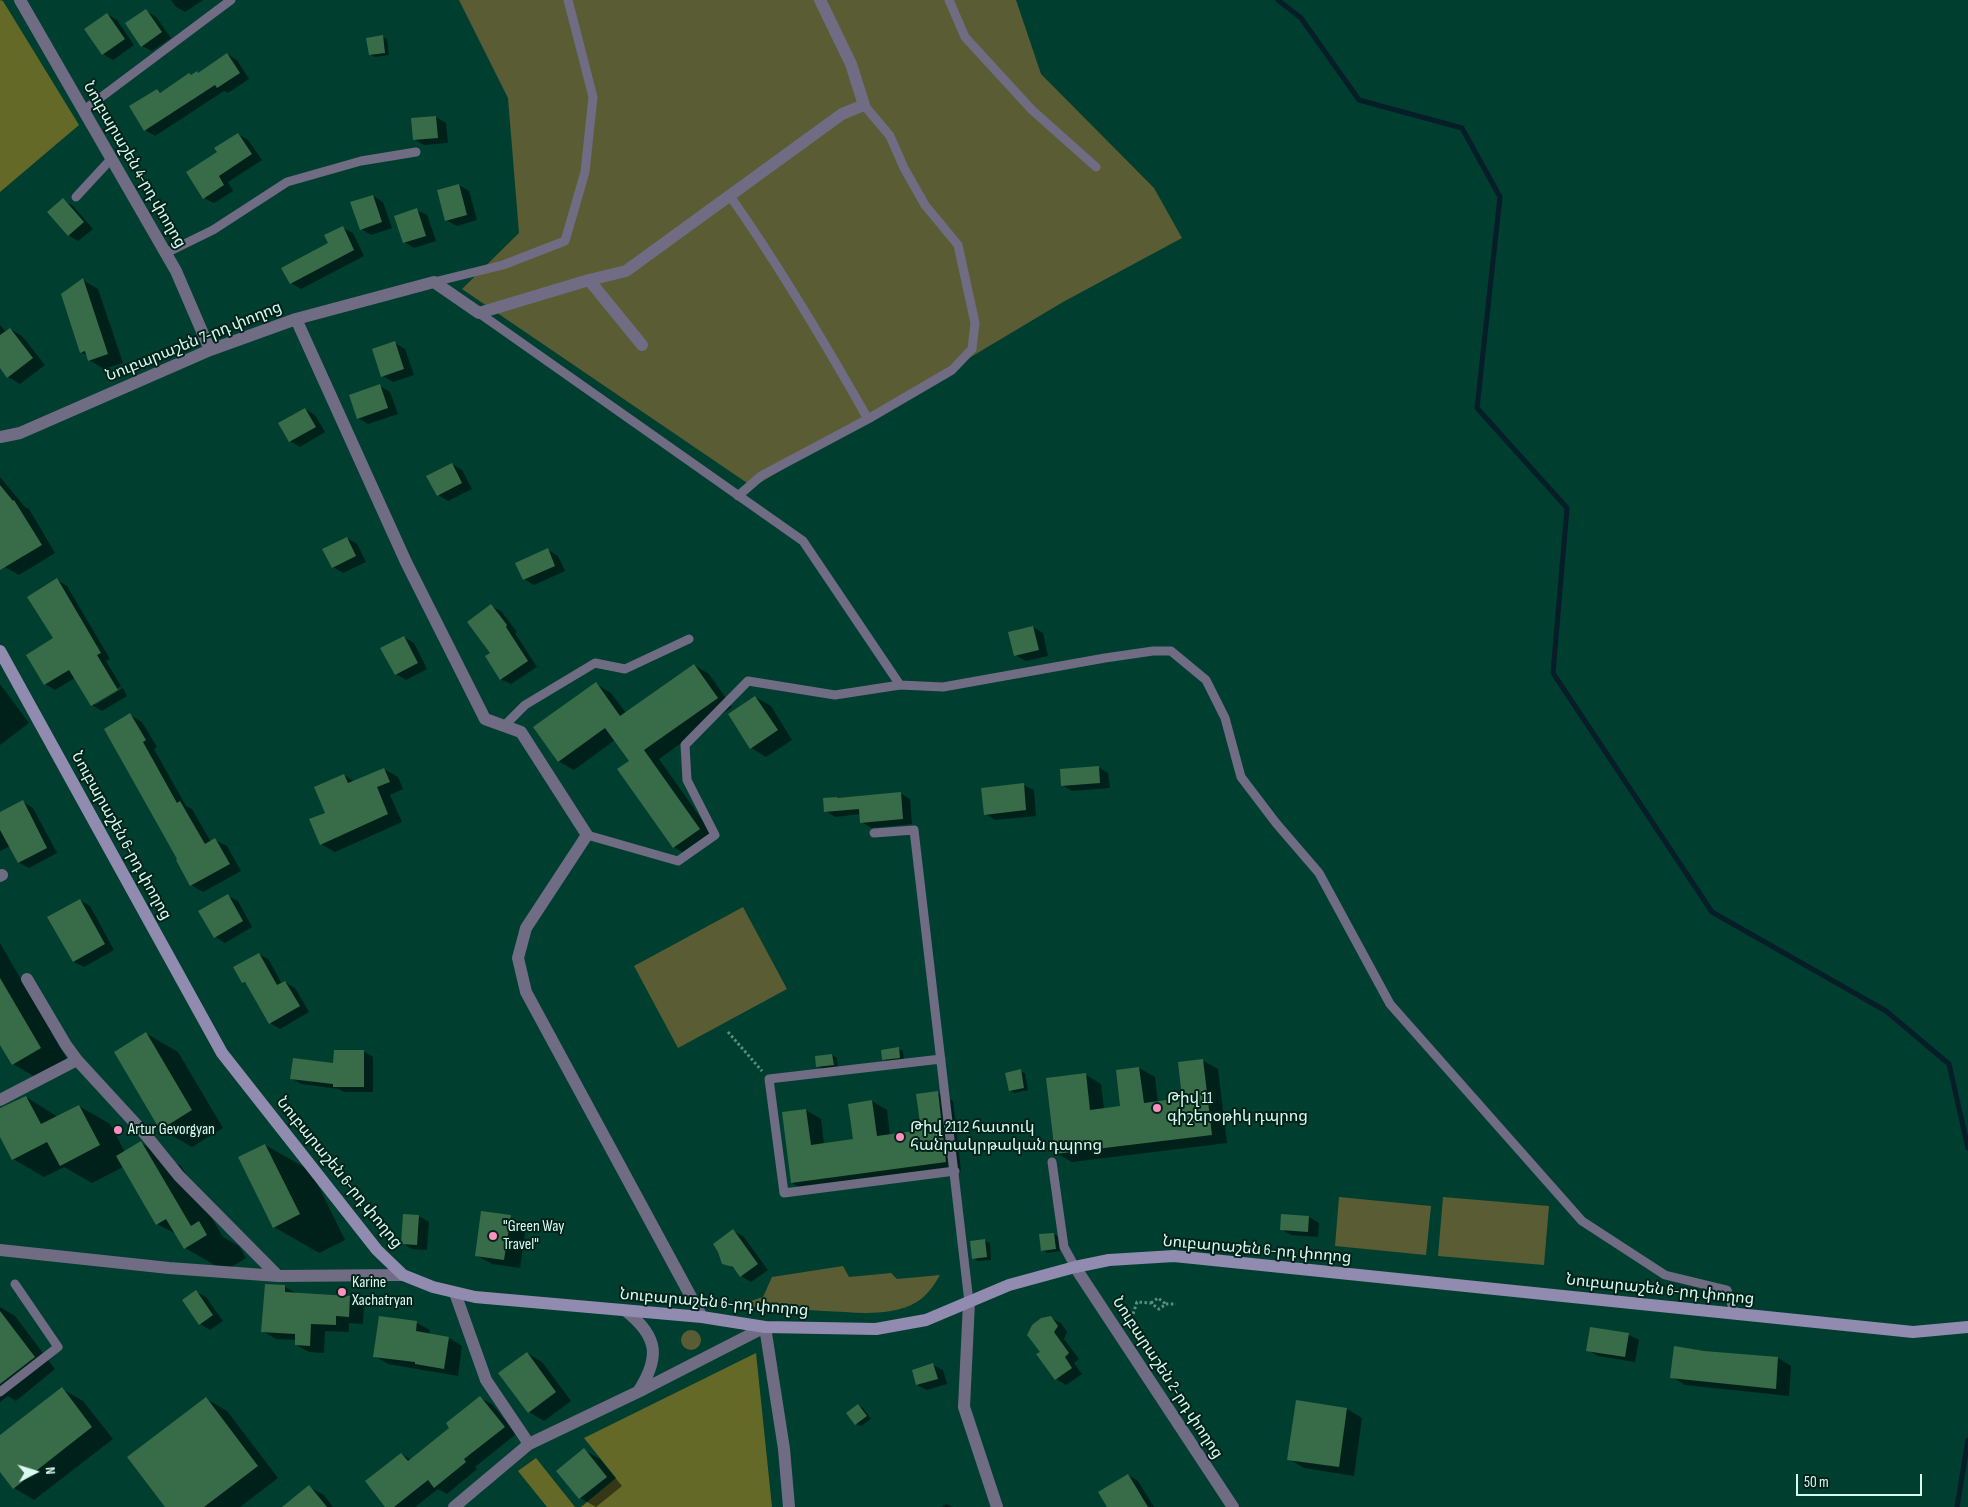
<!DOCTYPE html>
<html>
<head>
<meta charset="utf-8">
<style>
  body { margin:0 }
  #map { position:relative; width:1968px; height:1507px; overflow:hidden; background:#003e30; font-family:"Sofia Sans Condensed",sans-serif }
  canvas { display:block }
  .north { position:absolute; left:10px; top:1447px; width:50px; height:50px; -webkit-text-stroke:4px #03221a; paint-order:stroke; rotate:85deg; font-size:14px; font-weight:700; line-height:20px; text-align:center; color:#d8fbef }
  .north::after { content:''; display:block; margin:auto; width:18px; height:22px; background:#d8fbef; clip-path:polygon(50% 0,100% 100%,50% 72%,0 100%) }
  .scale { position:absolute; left:1796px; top:1474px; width:126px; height:22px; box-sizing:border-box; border:2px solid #d8fbef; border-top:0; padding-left:6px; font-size:15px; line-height:18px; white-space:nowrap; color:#d8fbef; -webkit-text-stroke:4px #03221a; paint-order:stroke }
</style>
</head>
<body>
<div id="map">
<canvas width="1968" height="1507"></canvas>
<div class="north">N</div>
<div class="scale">50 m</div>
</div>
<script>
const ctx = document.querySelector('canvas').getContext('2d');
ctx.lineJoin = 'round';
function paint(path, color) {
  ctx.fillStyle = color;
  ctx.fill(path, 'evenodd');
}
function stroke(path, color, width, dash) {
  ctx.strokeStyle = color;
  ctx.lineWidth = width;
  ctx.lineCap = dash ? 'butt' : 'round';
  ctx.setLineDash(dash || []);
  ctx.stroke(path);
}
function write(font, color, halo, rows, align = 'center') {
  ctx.font = font + ' "Sofia Sans Condensed","Noto Sans Armenian",sans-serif';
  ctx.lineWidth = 4;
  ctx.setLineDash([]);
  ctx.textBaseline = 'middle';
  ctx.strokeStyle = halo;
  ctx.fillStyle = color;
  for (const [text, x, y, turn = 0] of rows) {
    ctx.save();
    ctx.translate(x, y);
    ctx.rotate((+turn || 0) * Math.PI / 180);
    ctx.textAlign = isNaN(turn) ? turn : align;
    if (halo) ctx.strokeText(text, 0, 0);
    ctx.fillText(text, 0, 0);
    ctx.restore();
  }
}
const green = new Path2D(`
  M459,0H1016L1041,74L1154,188L1182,238L1063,302L753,487L462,289L519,233L508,98Z
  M743,907L787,989L678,1048L634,966Z
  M1339,1197L1431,1206L1426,1255L1335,1246Z
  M1443,1197L1549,1206L1544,1265L1438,1256Z
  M843,1266L849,1277L891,1273L897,1279L940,1275C933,1287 925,1299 911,1305C885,1317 852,1312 824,1311C792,1309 760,1307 728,1305L737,1299L751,1301L763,1297L772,1277Z
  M681 1340a10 10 0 1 1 20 0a10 10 0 1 1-20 0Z`);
const forest = new Path2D(`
  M0,0L3,1L79,125L0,192Z
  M756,1353L772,1507H581L616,1478L584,1438Z
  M536,1458L575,1507H547L518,1471Z`);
const shadow = new Path2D(`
  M171,0H203L185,12L175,6Z
  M146,11L156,17L171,38L152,51L142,46Z
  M107,14L117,20L134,45L113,60L103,54Z
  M382,37L387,39L389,55L375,57L370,54Z
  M227,54L237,60L249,79L228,93L224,91L155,136L145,130L131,107L157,91L162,93L198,74Z
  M436,117L446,123L448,143L424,145L414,139L412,120Z
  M238,134L248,140L262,160L228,182L233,191L214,203L204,198L219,153Z
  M459,185L469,191L477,220L457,226L446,220Z
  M373,196L383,202L392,228L371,235L361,229Z
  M63,200L73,206L93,229L78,241L68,235Z
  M416,210L427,215L436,241L414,248L404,242Z
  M343,228L353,233L364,256L301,289L291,283Z
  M83,280L98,289L123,363L104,369L89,360L87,355L81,352Z
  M0,325L6,332L10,329L22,336L45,365L20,384L8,377L0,366Z
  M395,343L405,349L414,375L393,382L383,376Z
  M380,386L390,392L398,414L368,424L358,418Z
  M305,409L315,415L325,432L300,447L290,441Z
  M452,464L462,470L472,489L448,501L438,495Z
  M0,477L25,507L29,509L55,553L19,575L5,567L0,559Z
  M347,538L357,544L366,562L343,573L333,567Z
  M548,550L558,556L565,571L534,585L524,579Z
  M57,580L67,586L110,659L106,661L121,686L95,702V705L123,688L127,696L102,711L92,705L75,678L55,690L45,684L55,638Z
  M491,606L501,611L517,632L515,633L537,667L511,684L500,679L492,653Z
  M1033,627L1043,633L1048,656L1026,661L1015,655Z
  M404,637L414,643L427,669L406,680L396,674Z
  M694,665L709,674L732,707L659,759L715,838L689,856L674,847L630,762L615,740L574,770L558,761L596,684L611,693L626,713Z
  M0,684L29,723L0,745Z
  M755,697L771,706L792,740L766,757L751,748Z
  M130,715L142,722L157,747L154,749L186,806L192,809L211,842L215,840L227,846L241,871L203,892L191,885L177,860H179Z
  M1098,767L1108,773L1110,788L1072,791L1062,785Z
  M384,769L398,777L403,789L390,795L402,822L335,852L321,844L327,813L344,775L355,782Z
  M1023,785L1034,790L1036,816L995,820L985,814Z
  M900,793L910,799L912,824L871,828L862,822L861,814L835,817L826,811L837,798Z
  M23,802L33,808L57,853L29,868L18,862L10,846L0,851V814Z
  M228,896L238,901L252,927L225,943L215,937Z
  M80,900L90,906L114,950L84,967L74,962L49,918Z
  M0,943L71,1066L44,1082L13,1064L0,1042Z
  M259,954L269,960L282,984L285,982L295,988L309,1012L280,1029L270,1023L248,985L243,982Z
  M147,1034L178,1052L223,1128L192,1147L161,1129Z
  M898,1049L903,1051L904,1060L888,1062L883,1059Z
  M363,1051L373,1057V1092H344L339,1089L301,1084L291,1078L335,1064Z
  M832,1055L837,1058L838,1067L822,1069L817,1066Z
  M1202,1060L1218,1069L1227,1143L1072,1162L1056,1153L1086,1075L1101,1084L1104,1109L1122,1107L1139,1068L1155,1077L1158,1103L1184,1099Z
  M1020,1071L1025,1073L1028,1090L1014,1093L1010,1090Z
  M938,1093L953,1101L961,1171L808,1192L792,1183L806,1110L821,1119L824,1144L855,1140L872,1101L887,1110L890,1135L922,1131Z
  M26,1097L58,1117L79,1106L110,1124L125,1152L141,1143L181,1166L223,1237L239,1246L246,1258L225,1271L185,1248L178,1235L157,1224L123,1167L92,1183L64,1167L44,1177L13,1159L0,1135V1108Z
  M265,1145L311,1171L345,1240L319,1253L274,1227Z
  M419,1216L429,1222L427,1250L412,1249L402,1243Z
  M510,1217L526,1226L520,1268L492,1264L476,1255Z
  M1309,1217L1319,1223L1318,1237L1291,1235L1281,1229Z
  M733,1231L743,1236L768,1270L751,1282L741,1276L737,1270L723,1263L720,1252Z
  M1054,1234L1059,1237L1060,1251L1047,1253L1042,1250Z
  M985,1241L990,1243L991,1260L978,1261L973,1258Z
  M285,1287L298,1294L350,1297L364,1305L363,1324L349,1323V1332L325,1331L324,1353L309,1352L296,1345V1340L276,1339L262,1331Z
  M196,1292L206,1297L223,1321L210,1330L200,1324Z
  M0,1307L15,1316L55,1369L16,1401L8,1396L0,1402Z
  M1051,1318L1061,1323L1067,1332L1064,1339L1079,1359L1074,1363L1082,1374L1066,1385L1056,1379L1041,1352Z
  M417,1323L430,1330L429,1335L449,1338L462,1346L458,1376L388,1364L375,1356Z
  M1591,1328L1629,1335L1639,1340L1635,1362L1598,1356L1588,1350Z
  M1704,1352L1778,1358L1791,1366L1789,1396L1685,1385L1672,1377Z
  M527,1353L542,1362L571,1401L544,1421L529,1412Z
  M933,1365L943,1370L947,1384L927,1390L917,1385Z
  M62,1389L83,1401L113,1439L34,1500L14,1488L0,1470V1437Z
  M480,1398L492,1404L516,1434L475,1467L477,1469L447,1494L438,1489L415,1507H387L401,1454L411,1460L451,1428Z
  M206,1399L227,1411L278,1478L240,1507H166Z
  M1297,1402L1347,1409L1362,1418L1354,1476L1304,1468L1289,1459Z
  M858,1405L863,1408L871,1419L861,1426L856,1424Z
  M584,1450L600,1459L622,1486L596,1507L580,1498Z
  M1128,1475L1138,1481L1154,1507H1109Z
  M309,1487L324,1495L333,1507H284Z
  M946,1504L952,1507H942Z`);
const stream = new Path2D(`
  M1278,0L1301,18L1359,100L1462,128L1500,197L1477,408L1567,508L1553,673L1712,912L1886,1011L1949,1064L1968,1148
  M1957,1507L1968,1440`);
const building = new Path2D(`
  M146,9L162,32L141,47L125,23Z
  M107,13L125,39L102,55L84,29Z
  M383,35L385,53L369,55L366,38Z
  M227,53L240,73L217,88L215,85L144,131L129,106L157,89L160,93L189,73L191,75L197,71L198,73Z
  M436,116L438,138L413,140L411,118Z
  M238,133L252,154L219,176L224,185L203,199L186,172L217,152L214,148Z
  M459,184L467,215L445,221L437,190Z
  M373,195L382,222L360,230L350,202Z
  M63,198L84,222L68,236L47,212Z
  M417,208L426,236L403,243L394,216Z
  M343,226L354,250L290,284L281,268L328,243L324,235Z
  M83,278L108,354L88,361L85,351L80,353L61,294Z
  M10,328L33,358L7,378L0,368V335Z
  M395,341L404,369L381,377L372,349Z
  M380,384L388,408L357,419L349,395Z
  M305,408L316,427L289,442L278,423Z
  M452,463L462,483L437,496L426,476Z
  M0,485L13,501L14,500L42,545L0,570Z
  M347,537L356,556L332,568L322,549Z
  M548,548L555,566L523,580L515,563Z
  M57,578L101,653L97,655L118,690L91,706L69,670L44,685L26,655L53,638L27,597Z
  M491,604L507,625L506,627L528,661L500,680L485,656L490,653L467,622Z
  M1033,626L1039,650L1014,656L1008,632Z
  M404,636L418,663L395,675L380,648Z
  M694,664L718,698L644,750L700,829L673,848L617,769L629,761L605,728L558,762L533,727L596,682L620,716Z
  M755,696L778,730L750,749L728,714Z
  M130,713L146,740L143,742L177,803L180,801L205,844L215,838L230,864L190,886L176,860L177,859L104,729Z
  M1099,766L1100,783L1061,786L1060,769Z
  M384,768L390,782L377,787L388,814L320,845L309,819L325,813L314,787L344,774L348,783Z
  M1024,783L1026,810L984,815L981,788Z
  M901,792L903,819L860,823L859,809L824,812L823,798L837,797V798Z
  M23,800L47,848L18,863L0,830V812Z
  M228,894L243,921L214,938L198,911Z
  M80,899L105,944L73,962L47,917Z
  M259,953L277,985L285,981L300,1006L269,1024L245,982L242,983L233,967Z
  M0,978L41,1048L12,1065L0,1045Z
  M146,1032L192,1110L160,1130L114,1052Z
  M899,1047L900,1058L882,1060L881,1050Z
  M334,1050H364V1087H333V1084L290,1079L293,1058L333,1063Z
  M832,1054L834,1065L816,1067L815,1056Z
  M1203,1059L1212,1135L1055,1154L1046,1078L1086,1073L1090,1110L1120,1106L1116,1070L1139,1067L1144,1103L1182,1098L1178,1062Z
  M1021,1069L1024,1088L1009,1091L1005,1073Z
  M938,1091L946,1162L791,1183L782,1112L806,1109L811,1145L853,1139L848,1104L872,1100L877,1136L921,1130L916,1094Z
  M26,1096L41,1124L79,1105L100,1145L60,1166L47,1142L12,1160L0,1137V1108Z
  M141,1141L191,1226L199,1221L207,1235L184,1249L166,1219L156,1225L116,1156Z
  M265,1144L300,1214L273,1228L238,1157Z
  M481,1211L511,1215L504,1260L475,1256Z
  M403,1214L419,1215L417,1245L401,1244Z
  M1281,1214L1309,1216L1308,1232L1280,1230Z
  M733,1229L758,1264L740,1277L733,1267L722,1264L718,1252L713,1244Z
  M1054,1233L1056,1249L1041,1251L1039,1234Z
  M985,1239L987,1257L972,1259L970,1241Z
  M265,1284L285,1285V1292L350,1296L349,1317L336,1316V1325L311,1324L310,1346L295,1345V1334L261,1332Z
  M196,1290L213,1315L199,1325L182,1300Z
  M0,1311L35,1357L0,1384Z
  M379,1316L417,1321L416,1331L449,1337L444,1369L415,1364V1362L373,1357Z
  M1051,1316L1058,1326L1054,1332L1069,1353L1065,1357L1072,1368L1055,1380L1036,1354L1040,1352L1027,1335L1032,1325L1041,1318Z
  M1590,1327L1629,1333L1625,1357L1586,1351Z
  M1674,1346L1704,1351L1778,1357L1776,1389L1670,1378Z
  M527,1352L556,1392L528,1413L498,1373Z
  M933,1363L938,1379L916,1385L912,1370Z
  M62,1387L92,1427L13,1489L0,1472V1435Z
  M480,1396L505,1427L464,1459L466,1462L434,1488L428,1480L394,1507H385L365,1481L401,1453L408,1461L449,1428L446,1423Z
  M206,1397L258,1466L204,1507H165L127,1457Z
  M1296,1400L1347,1408L1339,1467L1287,1460Z
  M858,1404L867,1416L855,1425L846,1413Z
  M584,1448L607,1477L579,1499L556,1471Z
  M1128,1474L1148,1507H1107L1098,1492Z
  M309,1485L327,1507H282Z`);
const path = new Path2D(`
  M728,1032L762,1071
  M1151,1303L1158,1298L1166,1304
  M1124,1318L1133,1314L1137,1302L1151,1303L1159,1309L1166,1304H1176`);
const lane = new Path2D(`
  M949,0L965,37L1032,110L1096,167
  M84,110L231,0
  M730,196C780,267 825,343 868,419
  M76,197L112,158
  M166,253L213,230L287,182L361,161L416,152
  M434,282L503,265L565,241L585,172L593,97L568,0
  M479,313L803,541L900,685
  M738,496L761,476L868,419L952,370L972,349L975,323L958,245L925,205L904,168L890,136L864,105
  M504,726L525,705L595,663L625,669L689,639
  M874,833L914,830L969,1302
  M587,835L678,861L715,835L687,780L685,745L748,681L835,695L900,685L943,687L1105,658L1153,651H1171L1206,680L1225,718L1241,777L1276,823L1319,873L1390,1004L1582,1221L1665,1275L1727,1290L1735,1314
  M941,1059L769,1079L784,1193L955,1171
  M1052,1162L1064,1247L1075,1267
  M0,1392L58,1347L15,1284`);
const street = new Path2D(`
  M20,0L176,271L210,350
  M589,280L642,345
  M296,319L406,562L485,719L521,732L587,835L526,928L518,958L526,992L702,1317
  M0,437L20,433L210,350L296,319L434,282L479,313L589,280L626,271L842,114L864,105L851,64L820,0
  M0,876L2,875
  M27,979L66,1045L77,1060L145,1134L179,1176L278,1276
  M0,1100L77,1060
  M0,1250L169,1268L278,1276L403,1275
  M1075,1267L1233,1507
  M455,1293L486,1380L529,1444
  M969,1302L964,1407L997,1507
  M626,1311C659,1337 660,1358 638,1392
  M454,1507L529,1444L644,1389L765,1327L784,1449L789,1507`);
const secondary = new Path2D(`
  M0,651L222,1053L377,1250L403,1275L433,1287L475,1297L702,1317L765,1327L876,1329L926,1320L1009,1285L1075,1267L1109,1260L1174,1256L1913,1332L1968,1327`);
const markers = [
  [1157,1108,5,"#fd8fc1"],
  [118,1130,5,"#fd8fc1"],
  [900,1137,5,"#fd8fc1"],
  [493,1236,5,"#fd8fc1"],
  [342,1292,5,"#fd8fc1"]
];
const streetNames = [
  ["Նուբարաշեն 4-րդ փողոց",134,165,60],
  ["Նուբարաշեն 7-րդ փողոց",194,342,-22],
  ["Նուբարաշեն 6-րդ փողոց",121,836,61],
  ["Նուբարաշեն 6-րդ փողոց",339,1173,51],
  ["Նուբարաշեն 6-րդ փողոց",1257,1250,5],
  ["Նուբարաշեն 6-րդ փողոց",1660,1290,6],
  ["Նուբարաշեն 6-րդ փողոց",714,1303,5],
  ["Նուբարաշեն 2-րդ փողոց",1167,1378,57]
];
const poiNames = [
  ["Թիվ 11",1167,1099],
  ["գիշերօթիկ դպրոց",1167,1117],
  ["Թիվ 2112 հատուկ",910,1128],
  ["հանրակրթական դպրոց",910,1146],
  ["Artur Gevorgyan",128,1130],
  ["\"Green Way",503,1227],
  ["Travel\"",503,1245],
  ["Karine",352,1283],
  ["Xachatryan",352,1301]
];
paint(green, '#5a5d33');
paint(forest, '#656928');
paint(shadow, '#0007');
stroke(stream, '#071d28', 5);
paint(building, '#386b47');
stroke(path, '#5b8d80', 3, [2.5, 2.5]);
stroke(lane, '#706c84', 9);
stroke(street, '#706c84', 12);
stroke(secondary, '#918bb0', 12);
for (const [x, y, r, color] of markers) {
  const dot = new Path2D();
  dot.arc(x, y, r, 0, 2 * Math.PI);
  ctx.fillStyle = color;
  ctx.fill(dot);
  stroke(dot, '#03221a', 2);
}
write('16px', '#d8fbef', '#03221a', streetNames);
write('16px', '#d8fbef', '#03221a', poiNames, 'left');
</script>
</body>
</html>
